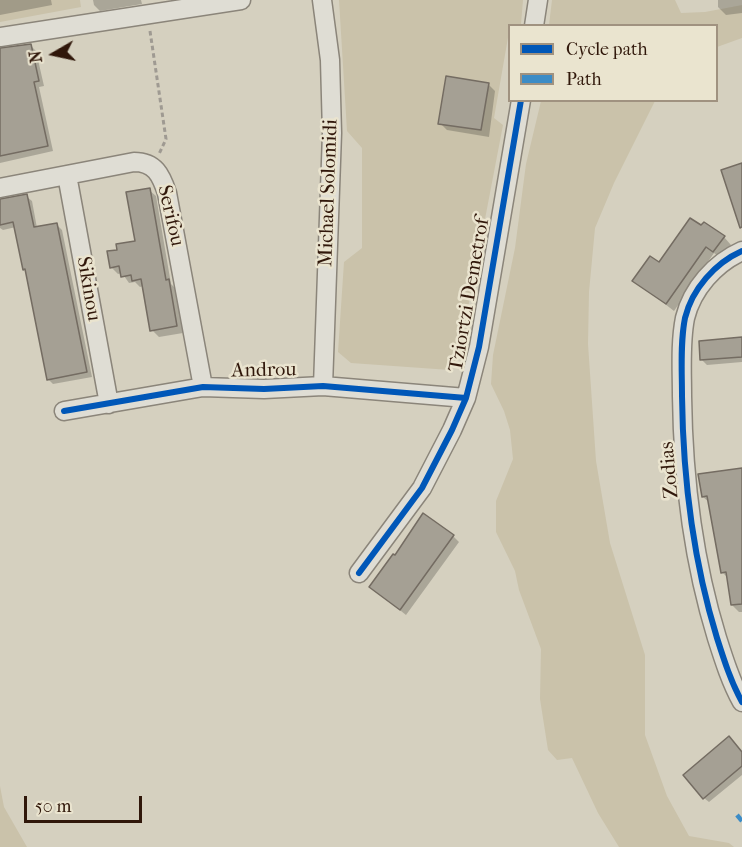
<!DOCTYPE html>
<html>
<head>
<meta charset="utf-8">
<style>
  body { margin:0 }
  #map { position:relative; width:742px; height:847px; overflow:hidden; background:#d5d0bf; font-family:"IM FELL French Canon",serif }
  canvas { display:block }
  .legend { position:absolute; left:508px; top:24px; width:210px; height:78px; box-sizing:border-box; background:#eae4cf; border:2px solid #a09280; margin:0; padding:8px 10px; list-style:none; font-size:18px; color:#30170a }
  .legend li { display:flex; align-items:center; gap:12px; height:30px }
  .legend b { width:30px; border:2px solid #a09280 }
  .north { position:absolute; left:24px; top:24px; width:60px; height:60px; -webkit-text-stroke:4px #eae4cf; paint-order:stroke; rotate:261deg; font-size:16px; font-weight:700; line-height:24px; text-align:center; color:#30170a }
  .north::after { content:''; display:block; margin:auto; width:21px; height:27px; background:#30170a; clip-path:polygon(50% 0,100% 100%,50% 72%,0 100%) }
  .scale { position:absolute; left:24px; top:796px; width:118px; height:27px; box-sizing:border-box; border:3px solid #30170a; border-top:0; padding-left:8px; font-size:18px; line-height:21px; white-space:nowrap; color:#30170a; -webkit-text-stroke:4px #eae4cf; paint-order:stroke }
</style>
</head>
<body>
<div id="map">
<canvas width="742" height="847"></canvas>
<ul class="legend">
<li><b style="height:8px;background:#0057b8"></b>Cycle path</li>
<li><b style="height:8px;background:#3c8cc6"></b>Path</li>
</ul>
<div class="north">N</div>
<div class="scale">50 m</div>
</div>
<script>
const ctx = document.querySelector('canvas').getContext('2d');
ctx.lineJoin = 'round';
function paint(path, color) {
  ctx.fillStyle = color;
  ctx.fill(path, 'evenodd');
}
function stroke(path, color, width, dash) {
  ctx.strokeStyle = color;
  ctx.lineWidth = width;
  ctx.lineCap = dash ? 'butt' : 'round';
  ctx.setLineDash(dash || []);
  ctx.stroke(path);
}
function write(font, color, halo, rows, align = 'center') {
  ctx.font = font + ' "IM FELL French Canon",serif';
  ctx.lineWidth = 5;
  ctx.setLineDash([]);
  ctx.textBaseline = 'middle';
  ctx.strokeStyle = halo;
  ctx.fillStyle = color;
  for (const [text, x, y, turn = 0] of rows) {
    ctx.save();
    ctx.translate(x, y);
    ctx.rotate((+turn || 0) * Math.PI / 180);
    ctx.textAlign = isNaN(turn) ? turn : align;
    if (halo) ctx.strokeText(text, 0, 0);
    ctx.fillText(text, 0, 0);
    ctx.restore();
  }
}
const green = new Path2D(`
  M0,0H80L81,7L0,22Z
  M339,0H523L521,24L510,26L494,118L503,125L458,360L450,370L351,363L338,352L344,262L362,248V148L347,131Z
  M552,0H675L681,13L705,12L742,5V38L717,47L716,26L549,25Z
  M541,101H655L614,183L595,228L589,292L588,344L596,461L610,543L645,655V735L667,796L689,836L729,843L734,847H619L598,813L572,758L557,760L548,750L540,699L541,649L519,590L515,571L496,532V501L513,459L510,430L504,411L491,384L493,355L515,248L526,164Z
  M0,786L4,807L27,847H0Z`);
const shadow = new Path2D(`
  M0,0H51L52,5L0,15Z
  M93,0H141L142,4L100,11L94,5Z
  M718,0H742V13L726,15L718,7Z
  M30,45L36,51L44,86L39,87L53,151L0,163V49Z
  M488,84L495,91L489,137L447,130L440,123Z
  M149,190L156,196L171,284L175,288L183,333L159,337L152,330L144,286L140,287L135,282L129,283L122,273L118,274L111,267L118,251L137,243Z
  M26,196L32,201L37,228L56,224L62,230L92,377L53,384L48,379L27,271L25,269L16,227L3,230L0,228V200Z
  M724,237L731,245L721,258L714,253L674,311L634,280L659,264Z
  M742,339V362L707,365L701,359Z
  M742,469V612H739L732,605L728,578L722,572L710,503L703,497Z
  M453,536L459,542L406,615L371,587Z
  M742,753V775L709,802L704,798Z`);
const building = new Path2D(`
  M31,44L39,81L34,82L48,146L0,156V48Z
  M446,76L489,83L481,130L438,124Z
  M742,163V227L740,228L721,170Z
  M150,188L166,280L169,279L177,326L150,331L141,279L132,281L131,275L121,277L119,266L110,268L107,251L117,250L116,244L135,241L126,192Z
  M27,194L34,227L57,223L87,372L47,380L25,269L23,270L13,222L0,225V199Z
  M690,218L701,225L704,222L725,236L713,252L706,247L666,304L632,281L650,256L659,262Z
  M742,337V357L700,360L699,341Z
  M742,468V604L731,605L726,572L721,573L707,496L702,497L698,474Z
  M423,513L454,535L400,610L369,587L393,554L395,555Z
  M729,736L742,752V766L703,799L683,775Z`);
const path = new Path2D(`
  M150,31L166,139L159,154`);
const minor = new Path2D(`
  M322,0L330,60L332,133L323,386
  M534,26L538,0
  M0,37L241,0
  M67,175L109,404
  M0,188L134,162C155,162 161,175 167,193L203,387
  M742,251C715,263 692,289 685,318C680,343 682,371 682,396C683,478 693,560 717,638C724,660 731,682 742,702
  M64,411L203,387L264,389L323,386L466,398
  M359,573L422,488L452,430L466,398L479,347L521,100`);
const quiet = new Path2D(`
  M737,815L742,821`);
const cycleway = new Path2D(`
  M742,251C715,263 692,289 685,318C680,343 682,371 682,396C683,478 693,560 717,638C724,660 731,682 742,702
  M64,411L203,387L264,389L323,386L466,398
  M359,573L422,488L452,430L466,398L479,347L521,100`);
const streetNames = [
  ["Michael Solomidi",329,193,-88],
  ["Serifou",170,216,77],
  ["Sikinou",88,289,80],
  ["Tziortzi Demetrof",470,295,-80],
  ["Androu",264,371,-1],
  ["Zodias",670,470,-95]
];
paint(green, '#cac2aa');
paint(shadow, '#0003');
paint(building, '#a5a094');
stroke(building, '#746c62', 1.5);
stroke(minor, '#8b857a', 21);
stroke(path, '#9f9a92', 3, [4.5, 3]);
stroke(minor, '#dfddd4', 18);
stroke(quiet, '#3c8cc6', 4.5, [9, 4.5]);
stroke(cycleway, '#0057b8', 6);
write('20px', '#30170a', '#eae4cf', streetNames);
</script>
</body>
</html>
